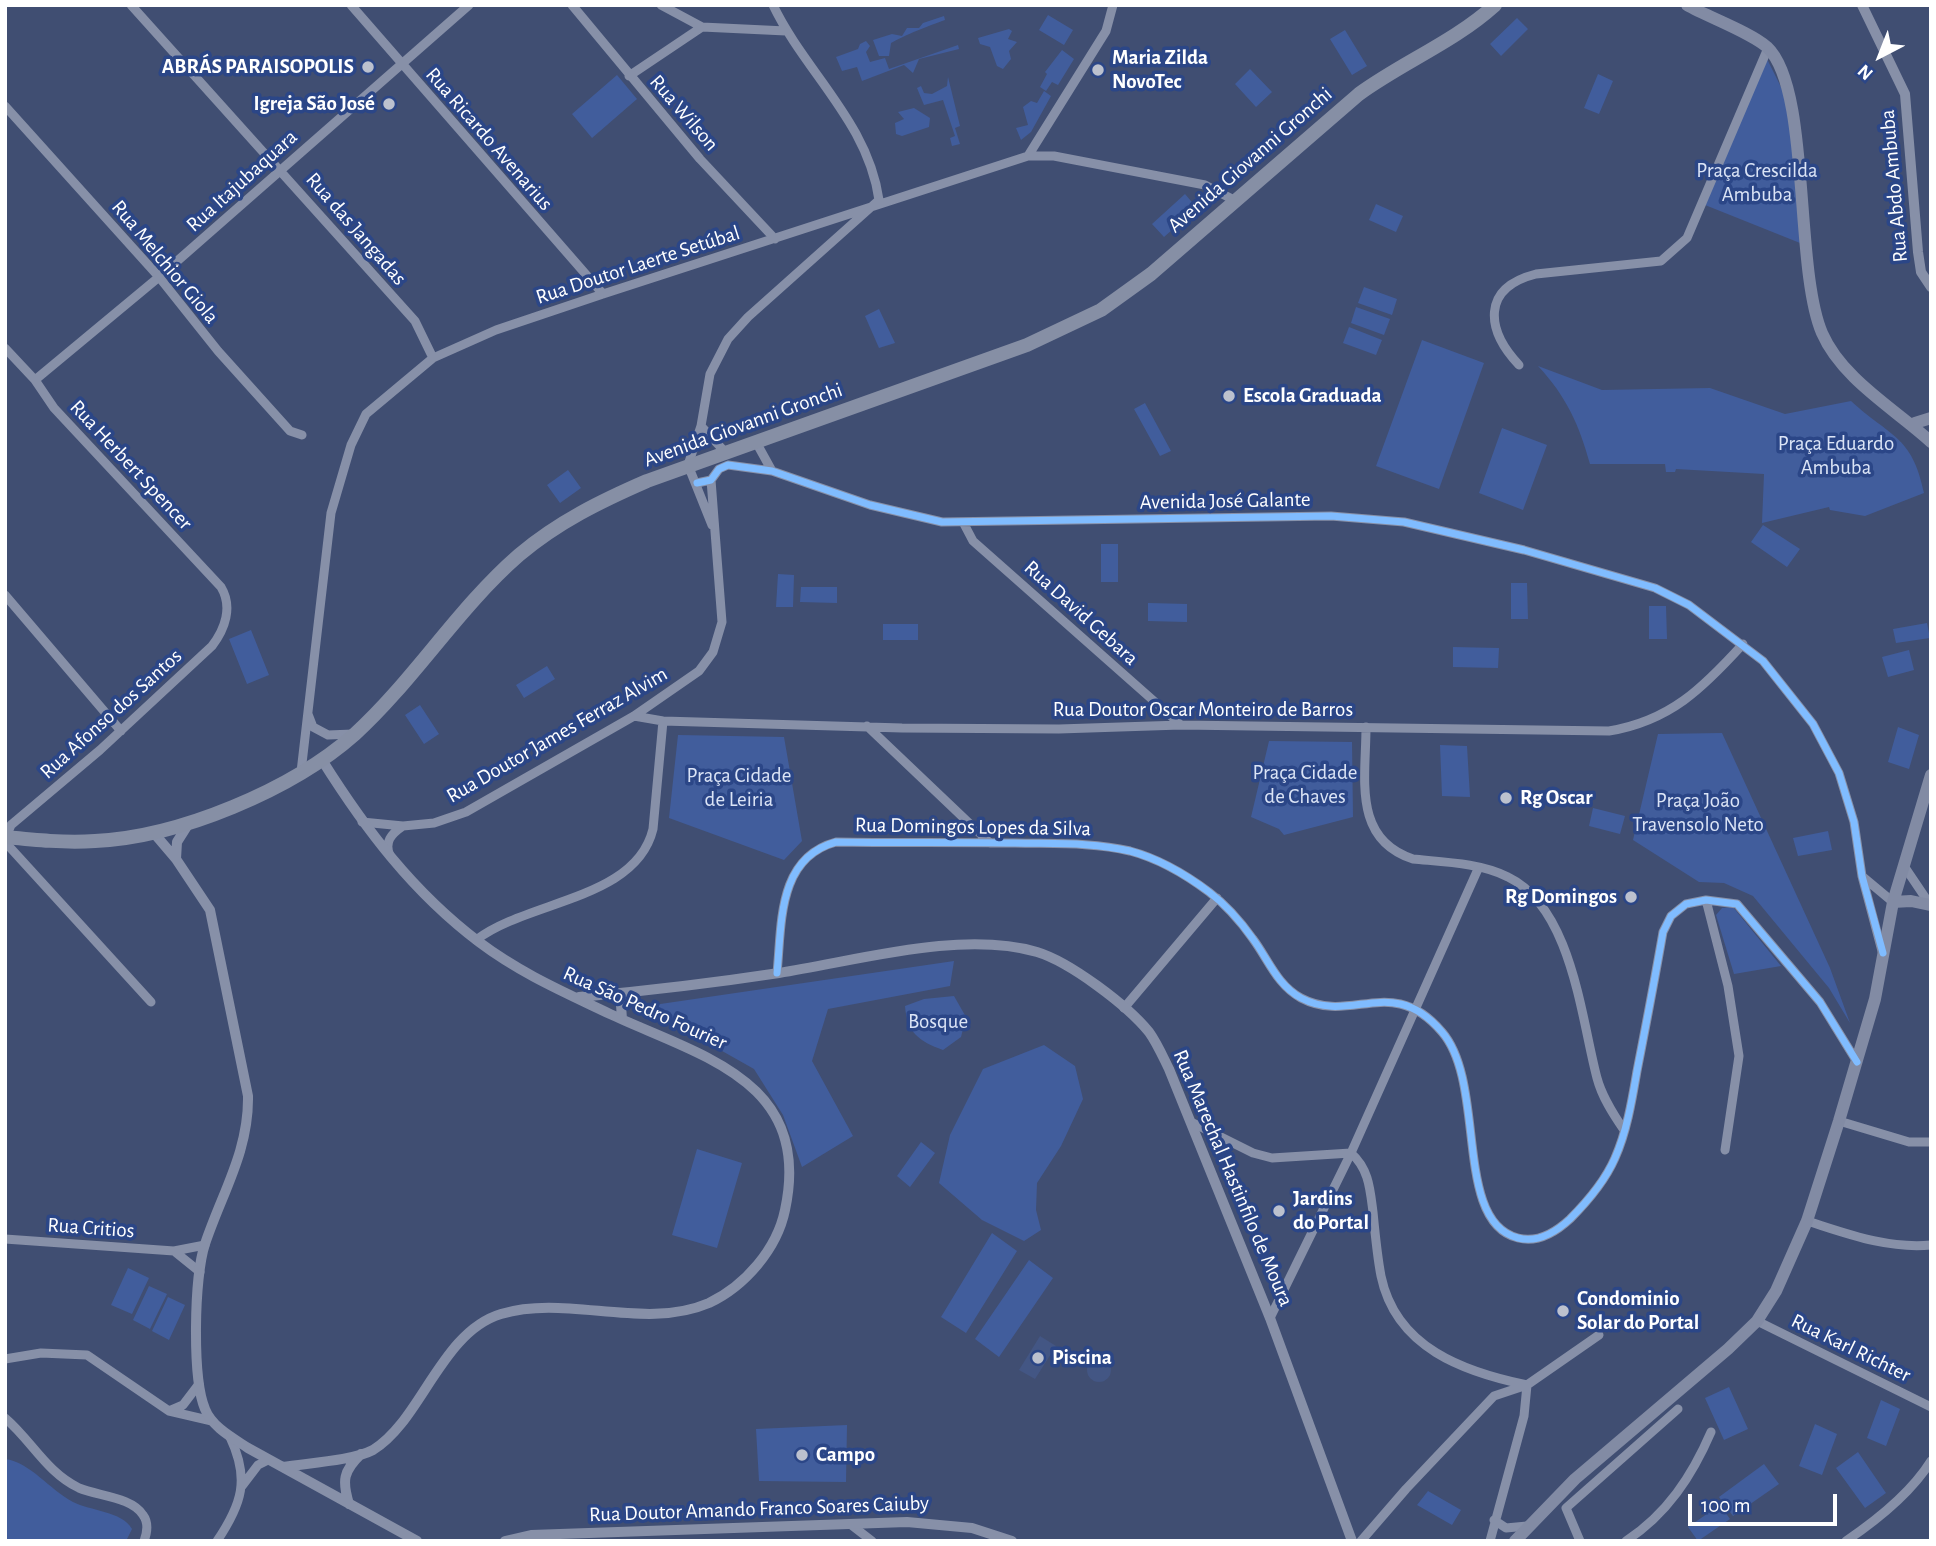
<!DOCTYPE html>
<html>
<head>
<meta charset="utf-8">
<style>
  body { margin:0 }
  #map { position:relative; width:1936px; height:1546px; overflow:hidden; background:#404e72; font-family:"Alegreya Sans",sans-serif }
  canvas { display:block }
  .frame { position:absolute; inset:0; border:7px solid #fff; pointer-events:none }
  .north { position:absolute; left:1845px; top:21px; width:70px; height:70px; -webkit-text-stroke:5px #2b4687; paint-order:stroke; rotate:222deg; font-size:19px; font-weight:700; line-height:28px; text-align:center; color:#fff }
  .north::after { content:''; display:block; margin:auto; width:24px; height:32px; background:#fff; clip-path:polygon(50% 0,100% 100%,50% 72%,0 100%) }
  .scale { position:absolute; left:1688px; top:1494px; width:149px; height:32px; box-sizing:border-box; border:4px solid #fff; border-top:0; padding-left:9px; font-size:21px; line-height:24px; white-space:nowrap; color:#fff; -webkit-text-stroke:5px #2b4687; paint-order:stroke }
</style>
</head>
<body>
<div id="map">
<canvas width="1936" height="1546"></canvas>
<div class="frame"></div>
<div class="north">N</div>
<div class="scale">100 m</div>
</div>
<script>
const ctx = document.querySelector('canvas').getContext('2d');
ctx.lineJoin = 'round';
function paint(path, color) {
  ctx.fillStyle = color;
  ctx.fill(path, 'evenodd');
}
function stroke(path, color, width, dash) {
  ctx.strokeStyle = color;
  ctx.lineWidth = width;
  ctx.lineCap = dash ? 'butt' : 'round';
  ctx.setLineDash(dash || []);
  ctx.stroke(path);
}
function write(font, color, halo, rows, align = 'center') {
  ctx.font = font + ' "Alegreya Sans",sans-serif';
  ctx.lineWidth = 7;
  ctx.setLineDash([]);
  ctx.textBaseline = 'middle';
  ctx.strokeStyle = halo;
  ctx.fillStyle = color;
  for (const [text, x, y, turn = 0] of rows) {
    ctx.save();
    ctx.translate(x, y);
    ctx.rotate((+turn || 0) * Math.PI / 180);
    ctx.textAlign = isNaN(turn) ? turn : align;
    if (halo) ctx.strokeText(text, 0, 0);
    ctx.fillText(text, 0, 0);
    ctx.restore();
  }
}
const green = new Path2D(`
  M1048,15L1073,30L1064,45L1039,30Z
  M944,16L945,20C930,25 903,36 891,43L889,56H879L873,40L892,34L902,36L907,28H919L923,23Z
  M1517,18L1528,29L1501,56L1490,44Z
  M1009,29L1012,31L1008,39L1017,42L1009,51L1011,59L1003,69L997,66L990,47L980,44L978,38Z
  M1345,30L1367,66L1352,75L1330,39Z
  M866,41L870,46L866,52L870,62L885,58L889,69L958,45L959,49L919,59L913,73L904,65L862,81L857,67L842,71L836,57L858,49L860,44Z
  M1062,50L1074,59L1058,85L1052,82L1046,91L1040,87L1047,74L1045,72Z
  M1767,59L1787,99L1805,245L1705,205Z
  M1250,69L1272,92L1256,107L1235,84Z
  M1598,74L1613,81L1599,114L1584,108Z
  M617,75L637,99L592,138L572,114Z
  M948,77L960,126L955,128L960,144L952,146L950,138L955,136L943,100L924,105L917,88L921,86L924,93L932,94L947,86Z
  M1044,91L1051,96L1031,132L1021,140L1016,128L1028,125L1023,107L1031,101L1037,103Z
  M914,108L930,118L929,127L902,136L896,134L895,123L904,119L898,112Z
  M1185,194L1197,208L1164,237L1152,224Z
  M1376,204L1403,216L1396,232L1369,220Z
  M1364,287L1397,299L1392,315L1358,303Z
  M1356,307L1390,319L1384,335L1351,323Z
  M879,309L895,343L879,348L865,316Z
  M1349,327L1382,340L1376,355L1343,343Z
  M1422,340L1484,363L1439,489L1376,466Z
  M1538,366L1602,390L1710,388L1785,414L1851,401C1890,437 1912,435 1924,493L1865,516L1830,510L1829,507L1762,523L1764,474L1676,469L1675,472H1666L1665,464H1590C1579,424 1566,396 1538,366Z
  M1145,403L1171,451L1160,456L1134,409Z
  M1502,428L1547,445L1523,510L1479,493Z
  M568,470L581,488L560,503L547,485Z
  M1763,525L1800,549L1787,567L1751,542Z
  M1101,544H1118V582H1101Z
  M778,574L794,575L793,607H776Z
  M1511,583H1527L1528,619H1511Z
  M801,587H837V603L800,602Z
  M1148,603L1187,604V622L1148,621Z
  M1649,606H1666L1667,639H1649Z
  M1927,623L1930,638L1896,643L1893,629Z
  M883,624H918V640H883Z
  M251,630L269,675L247,684L229,639Z
  M1453,647L1499,648L1498,668L1453,667Z
  M1909,650L1914,670L1888,677L1882,657Z
  M547,666L555,679L524,698L516,685Z
  M420,705L439,734L424,744L405,715Z
  M1898,727L1919,735L1909,769L1888,762Z
  M1722,733L1830,968L1850,1023L1829,988L1753,896L1724,883L1699,882L1633,840L1658,734Z
  M678,735L784,737L802,841L784,860L669,818Z
  M1269,741L1352,742L1353,817L1284,835L1279,829L1251,817Z
  M1440,745L1467,746L1470,797L1442,796Z
  M1593,808L1625,816L1620,834L1589,826Z
  M1828,831L1832,850L1798,856L1793,838Z
  M1733,907L1781,966L1734,974L1716,915L1722,908Z
  M954,961L950,986L828,1009L812,1061L853,1136L802,1167L783,1115L754,1069L685,1030L633,1008Z
  M954,996L966,1017L961,1037L943,1050C919,1041 907,1033 905,1006L924,999Z
  M1044,1045L1075,1066L1083,1099L1061,1146L1037,1183L1036,1210L1041,1230L1024,1241L982,1220L939,1183L950,1135L983,1069Z
  M921,1142L935,1153L910,1187L897,1176Z
  M697,1149L742,1163L717,1248L672,1235Z
  M992,1233L1017,1251L966,1333L941,1317Z
  M1029,1260L1053,1278L999,1357L975,1339Z
  M128,1268L149,1278L132,1314L111,1305Z
  M149,1286L167,1294L150,1329L133,1320Z
  M168,1297L185,1305L169,1340L152,1331Z
  M1729,1387L1748,1429L1724,1440L1705,1398Z
  M1881,1400L1900,1409L1886,1446L1867,1438Z
  M1815,1424L1837,1434L1822,1475L1799,1466Z
  M847,1425L846,1482L759,1481L756,1429Z
  M1858,1452L1886,1493L1865,1508L1836,1468Z
  M5,1459C30,1462 50,1490 73,1502C90,1511 122,1511 132,1529L126,1541H5Z
  M1764,1464L1779,1484L1733,1516L1719,1497Z
  M1428,1491L1461,1510L1452,1525L1417,1505Z
  M1720,1505L1730,1519L1698,1541L1688,1527Z`);
const water = new Path2D(`
  M1040,1336L1056,1346L1035,1379L1019,1370Z
  M1087 1370a12 12 0 1 1 24 0a12 12 0 1 1-24 0Z`);
const minor = new Path2D(`
  M131,5L415,321L433,358
  M351,5L603,294
  M572,5L700,159L775,239
  M661,5L702,27L786,31
  M629,76L702,27
  M5,106L159,277L218,351L290,431L302,435
  M1028,156L1106,31L1113,5
  M5,348L35,380L54,408L221,587C233,607 225,629 212,646L100,750L11,825L6,837
  M1519,365C1486,330 1481,288 1536,274L1661,261L1687,238L1768,48
  M35,380L159,277L469,5
  M701,426L726,453
  M756,442L772,471
  M697,483L711,480L719,469L728,465L772,471L870,505L942,522L1331,516L1404,522L1524,550L1655,588L1689,605L1763,661L1813,724L1839,773L1854,822L1862,876L1882,951
  M963,522L973,541L1181,725
  M712,525L688,465L701,426L710,374L728,339L748,317L879,200C868,122 805,72 773,5
  M5,595L121,731
  M308,714L313,727L328,735L353,734
  M634,716L663,721L902,728L1059,729L1181,725L1609,731C1670,721 1703,688 1743,644
  M867,726L990,843
  M1366,727C1366,778 1352,839 1413,859C1443,862 1481,863 1508,877C1572,908 1581,1018 1597,1078C1602,1097 1613,1114 1624,1130
  M301,772L331,513L351,445L366,414L433,358L496,330L603,294L1028,156H1054L1205,185L1234,200
  M362,822L403,826L434,823L466,812L634,716L699,671L713,652L722,622L711,480
  M5,842L151,1002
  M390,856C384,842 391,834 403,826
  M1904,866L1931,906
  M1863,877L1893,902
  M1706,900L1728,986L1739,1056L1725,1150
  M476,940C528,900 636,900 653,829L663,721
  M777,973C782,924 777,858 836,842C896,843 956,842 1015,843C1054,844 1092,842 1130,851C1160,859 1185,874 1209,892C1225,904 1241,922 1253,939C1268,959 1277,985 1301,998C1352,1025 1392,973 1442,1032C1487,1084 1453,1222 1518,1238C1537,1243 1556,1232 1570,1219C1588,1201 1605,1181 1615,1158C1627,1131 1632,1100 1637,1071C1646,1025 1655,978 1663,932L1671,916L1686,904L1706,900L1737,904L1820,1002L1857,1062
  M1124,1008L1217,898
  M1839,1121L1909,1142H1931
  M1193,1123L1253,1153L1272,1158L1351,1153C1369,1169 1370,1189 1373,1212C1375,1233 1377,1255 1381,1276C1396,1348 1464,1372 1527,1385
  M1807,1221C1848,1234 1887,1249 1931,1245
  M5,1239L174,1251L205,1245
  M174,1251L200,1272
  M1270,1318L1351,1153L1478,869
  M1757,1321L1931,1407
  M5,1359L41,1353L87,1355L169,1411L212,1421
  M169,1411L183,1405L199,1384
  M5,1418C32,1441 46,1472 79,1488C98,1496 132,1497 143,1515C149,1523 147,1533 144,1541
  M242,1486L258,1465L268,1460
  M1494,1520L1506,1528L1527,1526
  M850,1524L872,1541
  M217,1541C242,1504 250,1479 230,1437
  M1361,1541L1406,1489L1494,1396L1527,1385L1599,1335
  M1490,1541L1524,1416L1527,1385
  M1580,1541L1566,1508L1678,1409
  M1626,1541C1667,1514 1692,1476 1711,1432
  M1846,1541C1877,1520 1911,1493 1931,1461`);
const tertiary = new Path2D(`
  M1862,5L1905,94L1918,252L1921,272L1931,287
  M153,832L176,859L210,910L248,1096C249,1151 222,1193 205,1244C194,1277 192,1378 205,1409C212,1427 233,1438 248,1448L417,1541
  M176,859L177,842L189,823
  M579,997C646,991 713,983 779,973C857,961 960,930 1037,952C1070,962 1127,1005 1149,1032C1157,1043 1163,1057 1169,1069L1270,1318L1352,1541
  M622,1019L621,1005L630,993
  M283,1467C307,1463 352,1461 373,1450C421,1421 441,1332 501,1314C567,1294 644,1331 709,1303C745,1286 777,1249 785,1210C813,1080 700,1056 610,1014C564,992 520,973 479,942C413,892 366,830 322,760
  M349,1504C342,1481 343,1471 361,1454
  M505,1541L531,1535L907,1522L972,1528L1012,1541`);
const secondary = new Path2D(`
  M1687,5C1708,17 1750,32 1767,47C1811,88 1794,267 1822,333C1842,379 1895,409 1931,442
  M1915,423L1931,418
  M1893,902L1911,901L1930,905
  M1515,1541L1575,1479L1728,1349L1757,1321L1776,1291L1807,1221L1839,1121L1875,999L1893,902L1931,775`);
const primary = new Path2D(`
  M5,837C35,840 65,843 95,841C179,837 292,790 355,734C415,679 458,608 519,555C558,522 601,501 647,481L1027,345L1101,310L1151,274L1359,94C1403,62 1454,42 1495,5`);
const cycleway = new Path2D(`
  M697,483L711,480L719,469L728,465L772,471L870,505L942,522L1331,516L1404,522L1524,550L1655,588L1689,605L1763,661L1813,724L1839,773L1854,822L1862,876L1883,953
  M777,973C782,924 777,858 836,842C896,843 956,842 1015,843C1054,844 1092,842 1130,851C1160,859 1185,874 1209,892C1225,904 1241,922 1253,939C1268,959 1277,985 1301,998C1352,1025 1392,973 1442,1032C1487,1084 1453,1222 1518,1238C1537,1243 1556,1232 1570,1219C1588,1201 1605,1181 1615,1158C1627,1131 1632,1100 1637,1071C1646,1025 1655,978 1663,932L1671,916L1686,904L1706,900L1737,904L1820,1002L1857,1062`);
const markers = [
  [368,67,7,"#bcc1ce"],
  [1098,70,7,"#bcc1ce"],
  [389,104,7,"#bcc1ce"],
  [1229,396,7,"#bcc1ce"],
  [1506,798,7,"#bcc1ce"],
  [1631,897,7,"#bcc1ce"],
  [1279,1211,7,"#bcc1ce"],
  [1563,1311,7,"#bcc1ce"],
  [1038,1358,7,"#bcc1ce"],
  [802,1455,7,"#bcc1ce"]
];
const poiNames = [
  ["Maria Zilda",1112,58],
  ["NovoTec",1112,82],
  ["ABRÁS PARAISOPOLIS",354,67,"right"],
  ["Igreja São José",375,104,"right"],
  ["Escola Graduada",1243,396],
  ["Rg Oscar",1520,798],
  ["Rg Domingos",1617,897,"right"],
  ["Jardins",1293,1199],
  ["do Portal",1293,1223],
  ["Condominio",1577,1299],
  ["Solar do Portal",1577,1323],
  ["Piscina",1052,1358],
  ["Campo",816,1455]
];
const streetNames = [
  ["Rua Wilson",684,113,49],
  ["Rua Ricardo Avenarius",489,139,49],
  ["Avenida Giovanni Gronchi",1250,160,-41],
  ["Rua Itajubaquara",242,181,-42],
  ["Rua Abdo Ambuba",1894,186,-95],
  ["Rua das Jangadas",356,229,49],
  ["Rua Melchior Giola",165,262,50],
  ["Rua Doutor Laerte Setúbal",638,265,-18],
  ["Avenida Giovanni Gronchi",743,425,-20],
  ["Rua Herbert Spencer",131,465,47],
  ["Avenida José Galante",1225,501,-1],
  ["Rua David Gebara",1081,613,42],
  ["Rua Doutor Oscar Monteiro de Barros",1203,710],
  ["Rua Afonso dos Santos",111,714,-42],
  ["Rua Doutor James Ferraz Alvim",557,735,-30],
  ["Rua Domingos Lopes da Silva",973,827,1],
  ["Rua São Pedro Fourier",645,1008,24],
  ["Rua Marechal Hastinfilo de Moura",1233,1178,67],
  ["Rua Critios",91,1228,4],
  ["Rua Karl Richter",1851,1348,26],
  ["Rua Doutor Amando Franco Soares Caiuby",759,1509,-2]
];
const parkNames = [
  ["Praça Crescilda",1757,171],
  ["Ambuba",1757,195],
  ["Praça Eduardo",1836,444],
  ["Ambuba",1836,468],
  ["Praça Cidade",1305,773],
  ["de Chaves",1305,797],
  ["Praça Cidade",739,776],
  ["de Leiria",739,800],
  ["Praça João",1698,801],
  ["Travensolo Neto",1698,825],
  ["Bosque",938,1022]
];
paint(green, '#415d9c');
paint(water, '#435684');
stroke(minor, '#8790a8', 9);
stroke(tertiary, '#8790a8', 10);
stroke(secondary, '#828ba4', 12);
stroke(primary, '#868fa5', 14);
stroke(cycleway, '#80bcff', 7);
for (const [x, y, r, color] of markers) {
  const dot = new Path2D();
  dot.arc(x, y, r, 0, 2 * Math.PI);
  ctx.fillStyle = color;
  ctx.fill(dot);
  stroke(dot, '#2b4687', 2.5);
}
write('bold 21px', '#fff', '#2b4687', poiNames, 'left');
write('21px', '#fff', '#2b4687', streetNames);
write('21px', '#dbe4f6', '#2b4687', parkNames);
</script>
</body>
</html>
